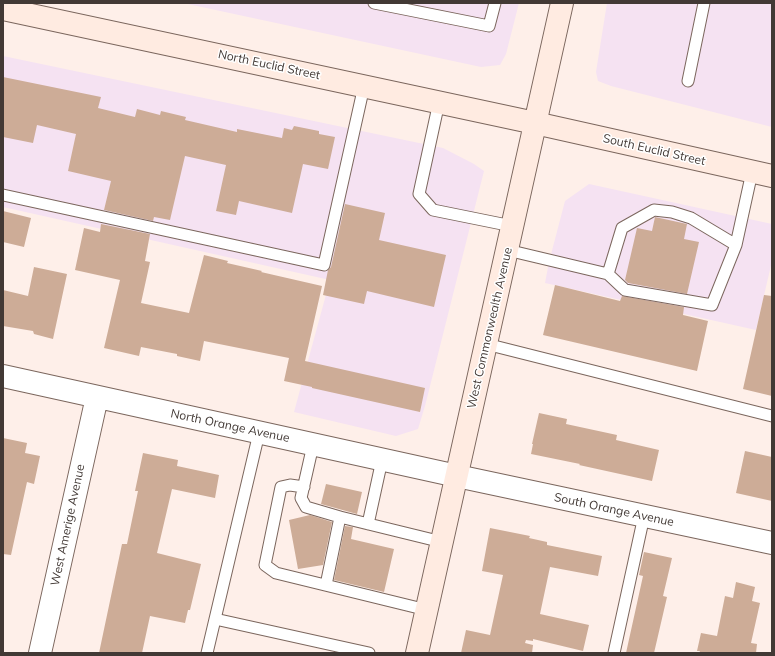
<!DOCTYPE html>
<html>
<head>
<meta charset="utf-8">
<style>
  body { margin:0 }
  #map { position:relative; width:775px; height:656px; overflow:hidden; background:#feefe9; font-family:Mulish,sans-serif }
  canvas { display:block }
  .frame { position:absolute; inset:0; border:4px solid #423935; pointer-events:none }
</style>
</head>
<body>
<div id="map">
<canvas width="775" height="656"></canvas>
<div class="frame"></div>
</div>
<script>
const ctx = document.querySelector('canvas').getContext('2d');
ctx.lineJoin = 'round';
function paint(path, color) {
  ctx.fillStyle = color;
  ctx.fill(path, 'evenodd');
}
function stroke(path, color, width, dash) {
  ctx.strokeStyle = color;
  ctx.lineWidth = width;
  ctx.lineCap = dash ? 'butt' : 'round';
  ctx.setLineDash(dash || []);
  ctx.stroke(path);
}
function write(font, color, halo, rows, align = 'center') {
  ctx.font = font + ' Mulish,sans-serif';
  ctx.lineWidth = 3;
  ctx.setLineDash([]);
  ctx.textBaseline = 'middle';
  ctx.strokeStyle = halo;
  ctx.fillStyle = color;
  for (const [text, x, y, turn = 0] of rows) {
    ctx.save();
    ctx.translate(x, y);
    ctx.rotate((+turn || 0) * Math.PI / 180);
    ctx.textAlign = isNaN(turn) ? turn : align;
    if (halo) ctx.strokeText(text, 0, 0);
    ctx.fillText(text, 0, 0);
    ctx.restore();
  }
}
const commercial = new Path2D(`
  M183,3H519L506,54L500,65L481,67Z
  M607,3H772V127L611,86L598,81L596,72Z
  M3,56L443,148L474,164L484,171L425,406L418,429L396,436L294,412L330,280L3,207Z
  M589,184L772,224V261L756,330L545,283L549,262L565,201Z`);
const building = new Path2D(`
  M3,77L101,97L98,108L135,117L137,109L160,115L161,111L186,117L185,120L237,132V129L282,138L284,128L292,130L294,126L319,131V134L335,137L328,169L303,164L292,213L239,201L236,215L216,211L226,165L185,156L170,220L154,217L153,221L104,210L111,181L68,171L76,134L37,125L33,143L3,137Z
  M345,204L385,213L379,240L446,255L434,307L367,291L364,304L323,295L328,270L331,267Z
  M3,211L31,218L24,247L3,242Z
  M655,217L687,224L684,239L699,242L687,294L628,283L625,280L637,228L652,231Z
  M101,224L150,234L145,261L150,262L141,303L189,313L204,255L228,261L227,263L262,271L261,272L274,275L322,286L305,361L425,388L420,412L312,388V387L284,381L289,358L204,341L200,361L177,356V354L141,347L139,356L104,348L120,280L75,270L84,228L100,232Z
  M34,267L67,274L53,339L34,334L33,331L3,326V290L28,296Z
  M555,285L620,301L622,296L684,307L683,315L708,321L697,371L543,335Z
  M764,295L772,296V396L743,389Z
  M539,413L567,419L566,424L617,435L616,440L659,450L652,481L579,465L580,464L531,454L533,444H532Z
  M3,438L27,443L25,453L40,456L34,484L27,482L11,555L3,554Z
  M745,451L772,457V501L736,493Z
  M143,453L178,460L177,466L219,475L215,498L172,489L157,553L201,564L190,610H188L185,623L150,616L142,653H99L122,544H127L138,491H135Z
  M326,484L362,492L357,514L321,504Z
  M310,515L332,522L323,565L298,569L289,520Z
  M345,526L353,527L351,539L394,549L384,592L334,580Z
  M490,528L530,536L529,538L547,542V545L602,556L598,576L550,567L540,614L589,625L583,651L533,639V641L526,640L525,643L533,645L532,653H461L466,630L490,635L503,575L482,571Z
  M644,552L672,558L663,596L667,597L654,653H626L643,576L639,575Z
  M736,582L755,587L752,601L760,603L751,643L757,644L756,653H699L700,651H697L701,633L717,636L725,596L733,598Z`);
const lane = new Path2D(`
  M374,3L489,26L495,3
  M688,81L704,3
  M439,102L419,194L433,210L512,226
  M3,195L324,265L364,86
  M736,245L752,172
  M507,250L608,274L625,290L712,305L736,245L691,218L672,212L654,210L622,228L608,274
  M486,344L772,416
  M313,445L301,498L306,507L340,517
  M304,487L290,485L281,487L265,565L276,573L427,610
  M368,524L382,460
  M326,585L340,517L442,542
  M215,619L369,653
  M207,653L259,433
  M614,653L644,516`);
const street = new Path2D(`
  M3,376L457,476L772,543
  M40,653L97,397`);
const secondary = new Path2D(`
  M3,9L535,123L772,176
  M417,653L562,3`);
const streetNames = [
  ["North Euclid Street",269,65,12],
  ["South Euclid Street",654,150,13],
  ["West Commonwealth Avenue",490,328,-77],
  ["North Orange Avenue",230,426,12],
  ["South Orange Avenue",614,510,12],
  ["West Amerige Avenue",68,525,-78]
];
paint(commercial, '#f5e2f2');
paint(building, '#cdac97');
stroke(lane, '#7b665d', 13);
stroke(street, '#7b665d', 24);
stroke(secondary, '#7b665d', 24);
stroke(lane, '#fff', 11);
stroke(street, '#fff', 22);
stroke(secondary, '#ffebe1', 22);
write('12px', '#423935', '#fff', streetNames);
</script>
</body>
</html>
